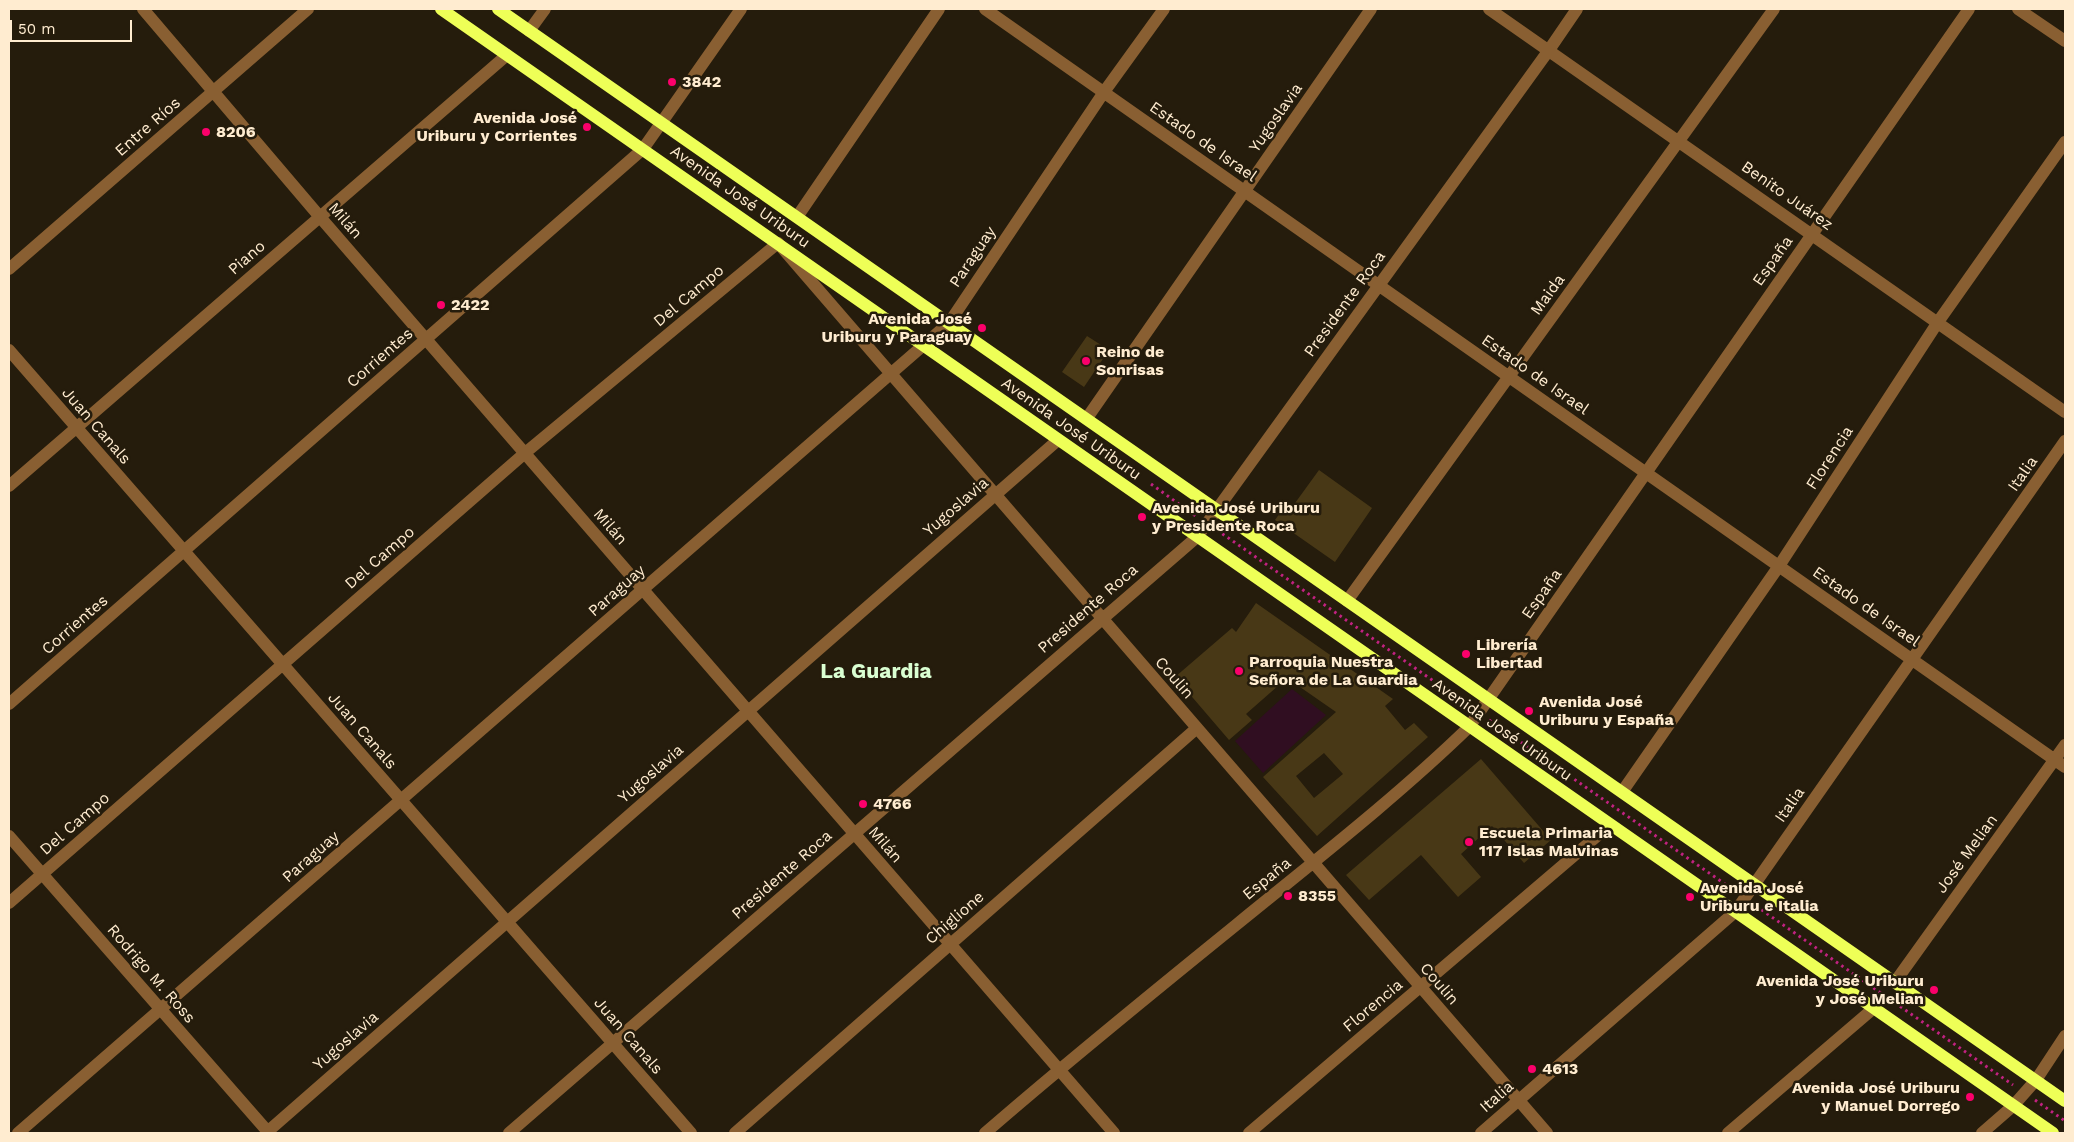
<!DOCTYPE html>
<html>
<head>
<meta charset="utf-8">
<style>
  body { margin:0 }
  #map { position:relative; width:2074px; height:1142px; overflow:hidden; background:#251c0c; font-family:"Work Sans",sans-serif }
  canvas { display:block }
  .frame { position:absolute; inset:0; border:10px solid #ffecd0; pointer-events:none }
  .scale { position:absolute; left:10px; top:20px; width:122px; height:22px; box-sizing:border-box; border:2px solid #ffecd0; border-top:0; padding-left:6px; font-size:15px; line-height:18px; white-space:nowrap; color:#ffecd0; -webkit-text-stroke:4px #251c0c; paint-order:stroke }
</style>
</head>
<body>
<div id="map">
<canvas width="2074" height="1142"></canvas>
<div class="frame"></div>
<div class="scale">50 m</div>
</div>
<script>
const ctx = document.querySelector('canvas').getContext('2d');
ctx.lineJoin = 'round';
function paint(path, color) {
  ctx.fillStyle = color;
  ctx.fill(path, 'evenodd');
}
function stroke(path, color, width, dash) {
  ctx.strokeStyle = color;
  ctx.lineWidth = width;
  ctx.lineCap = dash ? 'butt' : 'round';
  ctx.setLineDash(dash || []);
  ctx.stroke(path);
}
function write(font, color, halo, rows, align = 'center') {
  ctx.font = font + ' "Work Sans",sans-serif';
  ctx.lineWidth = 5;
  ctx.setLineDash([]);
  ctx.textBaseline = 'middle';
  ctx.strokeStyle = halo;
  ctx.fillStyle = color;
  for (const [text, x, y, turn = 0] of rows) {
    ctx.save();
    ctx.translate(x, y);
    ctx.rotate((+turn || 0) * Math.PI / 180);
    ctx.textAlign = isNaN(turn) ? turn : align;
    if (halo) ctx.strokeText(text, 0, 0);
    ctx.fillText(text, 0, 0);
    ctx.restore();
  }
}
const green = new Path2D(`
  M1292,689L1326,715L1263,773L1235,741Z`);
const building = new Path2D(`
  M1087,336L1109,350L1084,387L1062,372Z
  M1319,470L1372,508L1335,562L1275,520L1285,506L1290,510Z
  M1256,603L1393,699L1385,706L1405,730L1414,723L1428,737L1317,836L1263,777L1336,712L1287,678L1246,714L1252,720L1229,740L1175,677L1232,628L1236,632ZM1324,753L1343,774L1314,798L1296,776Z
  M1481,759L1551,840L1524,863L1492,826L1461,854L1481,877L1458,897L1421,855L1369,900L1346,875Z`);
const path = new Path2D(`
  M1151,484L1197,517
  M1217,530L1468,705
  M1489,720L1735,891
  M1756,906L2013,1085
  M2035,1100L2065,1121`);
const minor = new Path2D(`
  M143,9L320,217L1114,1133
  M985,9L2065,767
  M1489,9L2065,412
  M2018,9L2065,41
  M529,31L545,9
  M797,217L939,9
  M9,269L308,9
  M9,350L691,1133
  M1087,418L1371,9
  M9,486L507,55
  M1347,601L1774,9
  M9,704L643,149L741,9
  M1622,792L1779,566L1938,322L2065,142
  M9,836L269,1133
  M9,903L525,453L778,243L1547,1133
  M1895,982L2065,745
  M18,1133L949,323L1104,92L1164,9
  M266,1133L1058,440
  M509,1133L1197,537L1549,50L1577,9
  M735,1133L1197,728
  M985,1133C1077,1053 1173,976 1268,899C1336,844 1406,788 1469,727L1969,9
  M1249,1133L1610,825
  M1481,1133L1735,912L2065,441
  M1728,1133L1874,1008
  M1982,1133L2013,1106L2036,1080L2065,1036`);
const major = new Path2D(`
  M441,9L2053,1133
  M498,9L2065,1101`);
const markers = [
  [672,82,5,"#fb006b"],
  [587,127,5,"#fb006b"],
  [206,132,5,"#fb006b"],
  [441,305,5,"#fb006b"],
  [982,328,5,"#fb006b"],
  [1086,361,5,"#fb006b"],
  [1142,517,5,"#fb006b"],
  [1466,654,5,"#fb006b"],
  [1239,671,5,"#fb006b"],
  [1529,711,5,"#fb006b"],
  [863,804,5,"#fb006b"],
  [1469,842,5,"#fb006b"],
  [1288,896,5,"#fb006b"],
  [1690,897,5,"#fb006b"],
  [1934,990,5,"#fb006b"],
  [1532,1069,5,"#fb006b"],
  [1970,1097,5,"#fb006b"]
];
const poiNames = [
  ["3842",682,82],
  ["Avenida José",577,118,"right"],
  ["Uriburu y Corrientes",577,136,"right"],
  ["8206",216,132],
  ["2422",451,305],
  ["Avenida José",972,319,"right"],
  ["Uriburu y Paraguay",972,337,"right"],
  ["Reino de",1096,352],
  ["Sonrisas",1096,370],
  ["Avenida José Uriburu",1152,508],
  ["y Presidente Roca",1152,526],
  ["Librería",1476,645],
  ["Libertad",1476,663],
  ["Parroquia Nuestra",1249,662],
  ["Señora de La Guardia",1249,680],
  ["Avenida José",1539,702],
  ["Uriburu y España",1539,720],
  ["4766",873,804],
  ["Escuela Primaria",1479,833],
  ["117 Islas Malvinas",1479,851],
  ["Avenida José",1700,888],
  ["Uriburu e Italia",1700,906],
  ["8355",1298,896],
  ["Avenida José Uriburu",1924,981,"right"],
  ["y José Melian",1924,999,"right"],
  ["4613",1542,1069],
  ["Avenida José Uriburu",1960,1088,"right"],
  ["y Manuel Dorrego",1960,1106,"right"]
];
const streetNames = [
  ["Yugoslavia",1276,118,-55],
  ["Entre Ríos",148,127,-41],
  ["Estado de Israel",1203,142,35],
  ["Benito Juárez",1787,196,35],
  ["Avenida José Uriburu",740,197,35],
  ["Milán",345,221,49],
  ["Paraguay",973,257,-56],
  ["Piano",247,258,-41],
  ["España",1773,261,-55],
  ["Maida",1548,295,-54],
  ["Del Campo",689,296,-40],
  ["Presidente Roca",1345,304,-54],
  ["Corrientes",380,358,-41],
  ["Estado de Israel",1535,375,35],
  ["Juan Canals",96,426,49],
  ["Avenida José Uriburu",1071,429,35],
  ["Florencia",1830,458,-57],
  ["Italia",2023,474,-55],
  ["Yugoslavia",956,507,-41],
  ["Milán",610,527,49],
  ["Del Campo",380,558,-41],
  ["Paraguay",617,591,-41],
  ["España",1542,594,-55],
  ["Estado de Israel",1866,607,35],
  ["Presidente Roca",1088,609,-41],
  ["Corrientes",75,625,-41],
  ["Coulin",1174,678,49],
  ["Avenida José Uriburu",1502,730,35],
  ["Juan Canals",362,731,49],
  ["Yugoslavia",651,774,-41],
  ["Italia",1790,805,-55],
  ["Del Campo",75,824,-41],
  ["Milán",885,845,49],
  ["José Melian",1967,854,-54],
  ["Paraguay",311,857,-41],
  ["Presidente Roca",782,875,-41],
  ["España",1267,879,-39],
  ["Chiglione",955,918,-41],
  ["Rodrigo M. Ross",151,974,49],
  ["Coulin",1439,984,49],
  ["Florencia",1373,1006,-40],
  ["Juan Canals",628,1036,49],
  ["Yugoslavia",346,1041,-41],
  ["Italia",1497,1097,-41]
];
const districtNames = [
  ["La Guardia",876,672]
];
paint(green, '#300e21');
paint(building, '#483816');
stroke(path, '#c12280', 3, [2.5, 4]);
stroke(minor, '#895f32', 12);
stroke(major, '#eeff57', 12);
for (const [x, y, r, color] of markers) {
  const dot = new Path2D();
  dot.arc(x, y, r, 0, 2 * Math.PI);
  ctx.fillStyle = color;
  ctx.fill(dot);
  stroke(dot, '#251c0c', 2);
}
write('bold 16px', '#ffecd0', '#251c0c', poiNames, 'left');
write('16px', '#ffecd0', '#251c0c', streetNames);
write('bold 21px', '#daffd2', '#251c0c', districtNames);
</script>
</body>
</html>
